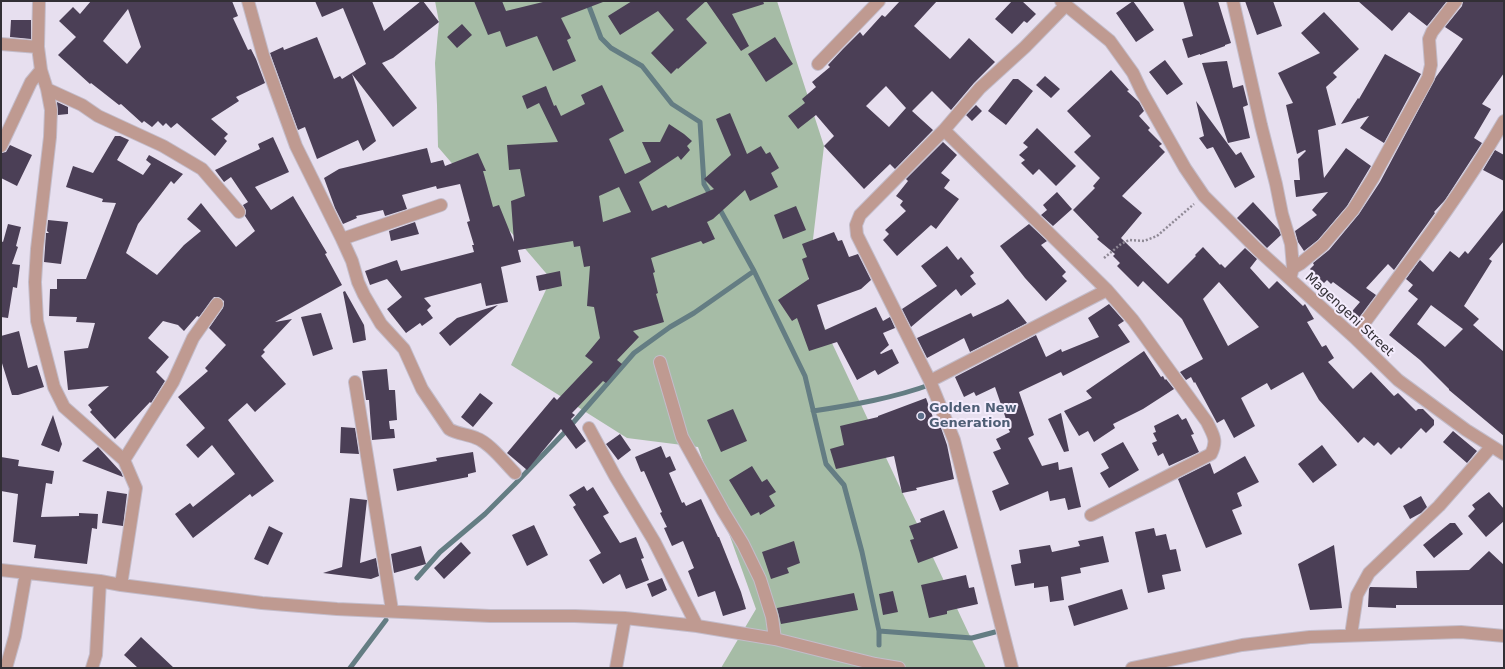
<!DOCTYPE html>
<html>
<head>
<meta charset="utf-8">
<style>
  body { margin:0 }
  #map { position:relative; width:1505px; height:669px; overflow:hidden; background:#e7dfef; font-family:"DejaVu Sans",sans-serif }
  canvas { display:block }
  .frame { position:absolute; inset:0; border:2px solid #322f35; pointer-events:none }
</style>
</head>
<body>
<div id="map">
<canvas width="1505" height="669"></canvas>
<div class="frame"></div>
</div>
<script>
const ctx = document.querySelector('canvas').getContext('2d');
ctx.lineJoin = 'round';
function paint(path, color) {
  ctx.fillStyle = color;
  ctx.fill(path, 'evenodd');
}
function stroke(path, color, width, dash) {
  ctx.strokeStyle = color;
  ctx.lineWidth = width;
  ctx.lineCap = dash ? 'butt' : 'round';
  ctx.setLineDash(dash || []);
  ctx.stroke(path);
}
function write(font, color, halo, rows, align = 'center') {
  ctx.font = font + ' "DejaVu Sans",sans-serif';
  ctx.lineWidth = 4;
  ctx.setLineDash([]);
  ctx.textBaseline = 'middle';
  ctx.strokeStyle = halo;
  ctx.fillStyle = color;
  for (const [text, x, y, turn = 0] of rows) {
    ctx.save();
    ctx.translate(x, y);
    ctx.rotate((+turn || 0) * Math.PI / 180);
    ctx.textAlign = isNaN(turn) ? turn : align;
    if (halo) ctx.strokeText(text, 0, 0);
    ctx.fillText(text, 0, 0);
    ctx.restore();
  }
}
const green = new Path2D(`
  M435,1H777L824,146L807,290L969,634L986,668H721L756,609L698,447L627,438L511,365L551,279L438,147L437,105L435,63L439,22Z`);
const stream = new Path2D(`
  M587,1L601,38L611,48L642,66L672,104L700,122L704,184L711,196
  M754,271L805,376L826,464L844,485L862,552L879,631V645
  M813,411C853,405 894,398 932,384
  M417,578L440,552L485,514L515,484L565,432L634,353L670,327L694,313L754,271L718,206
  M879,631L972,638L995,632
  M350,668L386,620`);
const building = new Path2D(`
  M91,1H232L238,16L233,18L248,50L251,49L256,59L265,83L236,97L239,101L211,119L228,134L224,138L227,141L215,156L177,123L171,128L166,123L163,126L158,121L152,127L144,121L142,123L121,104L119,105L91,83L90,84L58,55L76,37L59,21L73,7L80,14ZM128,9L141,47L127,64L103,41Z
  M315,1H372L384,31L421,1H423L439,22L393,58L382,63L417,108L393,127L352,74L376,141L363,151L358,140L317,159L305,127L298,130L270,53L283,47L284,50L317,37L334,79L340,76L342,79L366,64L343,8L322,17Z
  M474,1H502L506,11L547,1H603V2L561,18L571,38L567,40L576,61L553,71L537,36L506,47L500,31L488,35Z
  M632,1H763L764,4L732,14L749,46L741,51L706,1L686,19L707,43L678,69L677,68L671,74L651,53L674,30L658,11L620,35L608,16Z
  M900,1H937L914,26L950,59L969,38L995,62L974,83L951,110L932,91L912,111L933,130L895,169L890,164L864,189L824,146L834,136L816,115L798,129L788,116L805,103L802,99L816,87L812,82L830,67L828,65L843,49L860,32L863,36L882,15L885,17ZM886,86L906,108L889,127L866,106Z
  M1012,1H1022L1036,14L1027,23L1024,21L1012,34L995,19Z
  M1133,1L1154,30L1136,42L1116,13Z
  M1183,1H1218L1231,43L1225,45V46L1200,55V54L1188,58L1182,39L1193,36Z
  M1245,1H1273L1282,26L1257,35Z
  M1358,1H1447L1427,26L1409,12L1392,31Z
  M1463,1H1504V73L1482,104L1491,109L1474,138L1482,143L1445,200L1434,212L1435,213L1394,270L1388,264L1366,288L1376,295L1355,323L1348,316L1360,302L1333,282L1331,284L1327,280L1324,283L1310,269L1314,265L1313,263L1329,250L1359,214L1380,182L1436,77L1463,39L1445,27L1462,6Z
  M1324,12L1359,49L1333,73L1337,77L1326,87L1336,125L1318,130L1324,178L1346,148L1371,166L1347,206L1318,240L1304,251L1298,242L1295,231L1317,215L1312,210L1328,192L1296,197L1294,180H1300L1298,159L1306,151L1305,150L1297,154L1286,105L1293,103L1278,73L1320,53L1301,33Z
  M11,20H31V39L10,37Z
  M462,24L472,35L457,48L447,37Z
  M775,37L793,64L766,82L748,54Z
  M1385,54L1421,74L1384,143L1360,128L1369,116L1341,124L1358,98L1359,99Z
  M1165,60L1183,84L1167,95L1149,72Z
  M1227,61L1233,88L1243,85L1248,105L1243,107L1250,138L1228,143L1202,63Z
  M1111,70L1129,90L1127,91L1139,102L1144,111L1139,116L1150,128L1148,130L1162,144L1159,146L1165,152L1122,196L1142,213L1121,238L1168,284L1196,256L1195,255L1203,247L1220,265L1221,264L1225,268L1245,248L1257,259L1250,268L1269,289L1277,281L1303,306L1305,304L1314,319L1307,322L1322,347L1326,345L1334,358L1328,362L1353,389L1371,372L1394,396L1398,393L1416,411L1418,409H1423L1434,420V425L1426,433L1421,428L1401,449L1399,447L1391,455L1378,442L1374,446L1364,437L1358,443L1319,400L1303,372L1271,390L1267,383L1241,398L1255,426L1234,438L1224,419L1217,423L1195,382L1194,383L1191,377L1186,380L1180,372L1203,359L1182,319L1143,281L1138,287L1117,266L1120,263L1113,256L1115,254L1097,239L1099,237L1073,210L1095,188L1093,186L1100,178L1074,152L1091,136L1067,111ZM1219,282L1259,327L1228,346L1203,299Z
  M1045,76L1060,89L1051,98L1036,85Z
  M1013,79H1018L1033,91L1006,125L988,111Z
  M602,85L624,131L609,139L625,174L651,162L642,142H660L669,124L684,134L692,141L687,146L690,150L681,160L678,156L639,182L652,211L666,205L668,208L714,189L704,179L731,155L716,119L730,113L747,154L761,146L766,154L770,152L779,168L771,173L778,187L750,201L745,190L713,219L707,222L715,239L703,244L701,241L651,258L655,272L653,273L658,293L656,294L664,322L633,331L639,337L617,360L622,364L606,383L603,381L572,413L575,415L571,419L586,441L576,449L561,429L527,470L507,453L554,397L557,400L593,362L585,356L600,338L594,307L587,306L590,266L584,267L580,246L574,247L573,241L518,250L521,262L501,267L508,302L486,306L481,283L424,298L431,306L427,310L433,318L422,326L420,323L406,333L387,309L402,297L387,279L370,285L365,271L397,260L401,271L474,252L472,245H474L467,222L470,221L460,184L437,189L436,186L402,195L407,209L385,216L383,210L356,216L357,218L343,224L335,208L324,178L339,169L427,148L431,163L443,160L445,166L478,153L486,171H483L493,207L499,205L514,242L511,201L525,196L520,169L509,170L507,145L558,142L539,103L527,109L522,96L546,86L554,106L556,105L561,116L585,104L581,95ZM619,187L631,212L603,222L599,196Z
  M1196,101L1236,155L1241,152L1255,177L1235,188L1213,147L1207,149L1199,138L1204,136Z
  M57,102L68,107V114L58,115Z
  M976,105L982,111L972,121L966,115Z
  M1037,128L1076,166L1056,186L1039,169L1033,175L1021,163L1025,160L1019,155L1028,147L1023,143Z
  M115,136H120L129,140L117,160L143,175L151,164L146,160L149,155L183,174L174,184L171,181L138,224L126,253L157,275L184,245L201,231L187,219L201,203L236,247L255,231L245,216L246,211L243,205L248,202L231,177L224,182L215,170L260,149L258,144L273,137L289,172L255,187L271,210L293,196L327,253L325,254L342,285L275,322L292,319L263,350L265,352L261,356L286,384L255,412L247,403L228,420L274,481L252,497L250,494L193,538L175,514L190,503L193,507L235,474L212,445L198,458L186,445L205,428L178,397L208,371L205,368L226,345L209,328L223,308L224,304V301L218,297H214L199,317L197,316L184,331L178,325L163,321L148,338L169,357L156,372L165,381L151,403L150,402L115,439L90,412L92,410L88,405L109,386L68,390L64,351L88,348L95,323L76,322L77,317L49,316L50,289H57V279H86L116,203L102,202L103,199L66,187L73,166L93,173Z
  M943,142L957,155L941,173L950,180L944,188L959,199L936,229L931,225L897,256L883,240L889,234L885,230L906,211L900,205L903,201L896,196L908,181L906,179Z
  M10,145L32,155L17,186L1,178V153L6,152Z
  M1495,150L1504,155V181L1483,170Z
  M1057,192L1072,209L1053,226L1041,215L1047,210L1043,205Z
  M1253,202L1279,230L1281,235L1267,248L1237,218Z
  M796,206L806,230L783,239L774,215Z
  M1504,209V241L1489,259L1492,261L1464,306L1479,319L1473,325L1504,352V436L1449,390V389L1420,360L1389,335L1418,299L1408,291L1413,285L1406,279L1420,260L1433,272L1450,251L1459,258L1465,251L1468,254ZM1431,305L1463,329L1445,347L1417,324Z
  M48,220L68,222L61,264L44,262L46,233H49L47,231Z
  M415,222L419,234L391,241L389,231Z
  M8,224L21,227L16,246L18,247L12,264L20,265L17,288L13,287L8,318L1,317V241L3,242Z
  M1029,224L1047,241L1041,245L1066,272L1062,276L1067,281L1046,301L1025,278L1000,246Z
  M834,232L838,241L842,240L849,257L858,254L871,280L861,289L817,305L825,330L876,307L883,321L890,317L895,328L883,333L889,345L880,353L881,354L892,349L899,363L878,375L875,370L857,380L837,342L809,351L797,318L792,321L778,300L809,279L802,259L807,257L802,244Z
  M947,246L958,260L961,257L974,273L970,276L976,284L961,296L956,289L911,327L902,309L937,286L921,266Z
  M560,271L562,286L539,291L536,276Z
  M345,291L364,325L366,340L353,343L343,292Z
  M1008,299L1027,323L970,352L964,338L927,358L917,338L971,313L973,317L1003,303Z
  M1109,304L1124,321L1118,325L1130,342L1063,376L1061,372L1019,392L1034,435L1028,438L1042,466L1058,462L1059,470L1072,467L1081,507L1068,510L1065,498L1050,501L1048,491L1000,511L992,491L1009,484L993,452L1001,449L996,439L1010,432L1004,420L1006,419L995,387L976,396L974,392L964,397L955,377L1036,335L1046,357L1061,349L1062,352L1099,337L1088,318Z
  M498,305L450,346L439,333L457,318Z
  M321,313L333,349L313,356L301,317Z
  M19,331L28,368L37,365L44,387L18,395H12L1,360V336Z
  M1144,351L1161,377L1163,376L1165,380L1166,379L1174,389L1143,409L1113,424L1115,428L1094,442L1088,431L1079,436L1064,411L1092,398L1086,391Z
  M387,369L389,390H395L397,420L389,421L390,429H394L395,438L372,440L369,400H366L362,371Z
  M480,393L493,403L473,427L461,417Z
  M926,398L935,423L939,422L947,445L954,479L916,488L917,490L902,493L894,456L836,469L830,449L844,445L840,426L878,417V416Z
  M733,409L747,441L721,452L707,420Z
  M1061,413L1069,451L1064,452L1048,419Z
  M1178,414L1182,420L1186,418L1194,434L1191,435L1199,452L1169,466L1163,453L1158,456L1152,443L1157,441L1153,433L1156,432L1154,426Z
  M53,415L62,444L59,452L41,445Z
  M341,427L355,428L359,454L340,453Z
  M1453,431L1477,451L1467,463L1443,442Z
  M620,434L631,450L618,460L606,444Z
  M1123,442L1139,470L1109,488L1100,473L1109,468L1101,454Z
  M1322,445L1337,465L1313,483L1298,464Z
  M661,446L666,458L670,456L676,470L669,473L682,503L684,502L686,506L701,499L718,537H719L741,592L746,609L723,616L715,591L698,597L688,571L694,568L683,541L672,546L664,528L667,527L660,513L662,512L644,471L641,472L635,457Z
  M98,447L121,472L123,477L82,461Z
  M473,452L476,472L468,474V477L397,491L393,469L437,461L436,458Z
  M1245,456L1259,482L1237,493L1242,506L1232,510L1242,534L1206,548L1178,479L1210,463L1214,474Z
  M1,457L19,460L18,466L54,471L52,484L46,483L41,517L79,516V513L98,514L97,529L92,528L87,564L34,558L36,545L13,542L18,494L1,491Z
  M752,466L762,482L767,479L776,492L769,496L775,506L760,515L759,512L751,516L729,480Z
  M584,486L587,491L593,487L609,513L603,516L620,543L636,537L644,558L641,559L649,580L626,589L620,574L603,584L589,560L601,553L573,507L576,505L569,495Z
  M107,491L127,494L123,526L102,523Z
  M1489,492L1504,509V521L1486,537L1468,516L1475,509L1472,505Z
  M1421,496L1427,507L1421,513L1410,519L1403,506Z
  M350,498L367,500L360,563L376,558L379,576L371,579L323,573L342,567Z
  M944,510L958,548L918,563L910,540L914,539L909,526L921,522L920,519Z
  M1450,523H1455L1463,534L1434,558L1423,545Z
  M534,525L548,555L527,566L512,535Z
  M269,526L283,533L268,565L254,559Z
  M1154,528L1156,536L1166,534L1170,550L1176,549L1181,571L1162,575L1165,589L1148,593L1135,532Z
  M1103,536L1109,562L1080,568L1081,573L1061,577L1064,600L1050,602L1048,586L1034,588V583L1015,586L1011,565L1021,563L1019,550L1050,545L1052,552L1080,546L1078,541Z
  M794,541L800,563L787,568L789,573L771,579L762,552Z
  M461,542L471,553L444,579L434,568Z
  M1334,545L1342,608L1310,610L1298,564Z
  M421,546L426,564L394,573L391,554Z
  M1489,551L1504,565V605H1396V608L1368,607L1369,589L1370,587L1417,588L1416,571L1469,570Z
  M966,575L969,588L974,587L978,604L947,611V614L929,618L921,585Z
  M662,578L667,590L652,597L647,584Z
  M1122,589L1128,609L1074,626L1068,606Z
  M893,591L898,612L883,615L879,594Z
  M854,593L858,610L781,624L777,608Z
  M141,637L174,668H138L124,655Z`);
const path = new Path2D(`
  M1104,258L1121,244L1129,240L1144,241L1157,236L1194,204`);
const minor = new Path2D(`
  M248,1L263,55L296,146L342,239L352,261L358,282L364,295L381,324L404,349L422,389L449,429C457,434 467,434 476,438C490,443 504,462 515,473
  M1061,1L1110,41L1133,73L1142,92L1185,168L1204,196L1257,249L1290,279
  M1233,1L1261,125L1276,184L1282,214L1291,244L1293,268L1290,279L1354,337L1398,380L1466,430L1504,454
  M1,44L38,47
  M818,64L879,1
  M41,70L47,89L51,110L50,137L37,249L35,282L37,321L54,387L64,407L124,460L136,488L121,585
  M47,89L82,105L98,116L163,146L202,169L239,212
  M944,130L1107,290L1133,320L1207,422C1213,435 1218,440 1211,454L1091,515
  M1,146L31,82L41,70L38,47L39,1
  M342,239L441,205
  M1293,268L1300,264L1323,245L1353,210L1373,178L1428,78L1431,65L1429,39L1432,32L1456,1
  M1354,337C1406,266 1460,197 1504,121
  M660,362L682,437L723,511L743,544L760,579L772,617L775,639
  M930,381L1107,290
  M355,382L392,610
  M589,428L615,476L654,541L697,626
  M124,460L173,382L193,338L217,304
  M1,570L100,581L121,585L262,603L337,609L490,616H575L625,618L697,626L775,639L875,664L899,668
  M1351,635L1357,595L1369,573L1439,506L1491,447
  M6,668L15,636L26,573
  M92,668L96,655L100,581
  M616,668L625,618
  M1012,668L954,440L930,381L857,235L856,225L860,215L944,130L980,88L1025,47L1066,5
  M1132,668L1242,645L1310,637L1461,632L1504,636`);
const markers = [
  [921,416,4,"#5c6f8a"]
];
const streetNames = [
  ["Magengeni Street",1349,315,43]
];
const serviceNames = [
  ["Golden New",929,409],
  ["Generation",929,424]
];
paint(green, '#a6bca6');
stroke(stream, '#647d83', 5);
paint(building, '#4b3f56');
stroke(minor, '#c3bcca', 14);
stroke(path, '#8f8995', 2.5, [2, 2]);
stroke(minor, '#bf9a91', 12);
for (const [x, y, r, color] of markers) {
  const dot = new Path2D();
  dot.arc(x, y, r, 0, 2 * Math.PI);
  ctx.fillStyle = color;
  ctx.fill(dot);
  stroke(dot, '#f4ecfd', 1.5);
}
write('13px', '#322f35', '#f4ecfd', streetNames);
write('bold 13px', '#4e5e75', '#f4ecfd', serviceNames, 'left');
</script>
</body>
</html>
